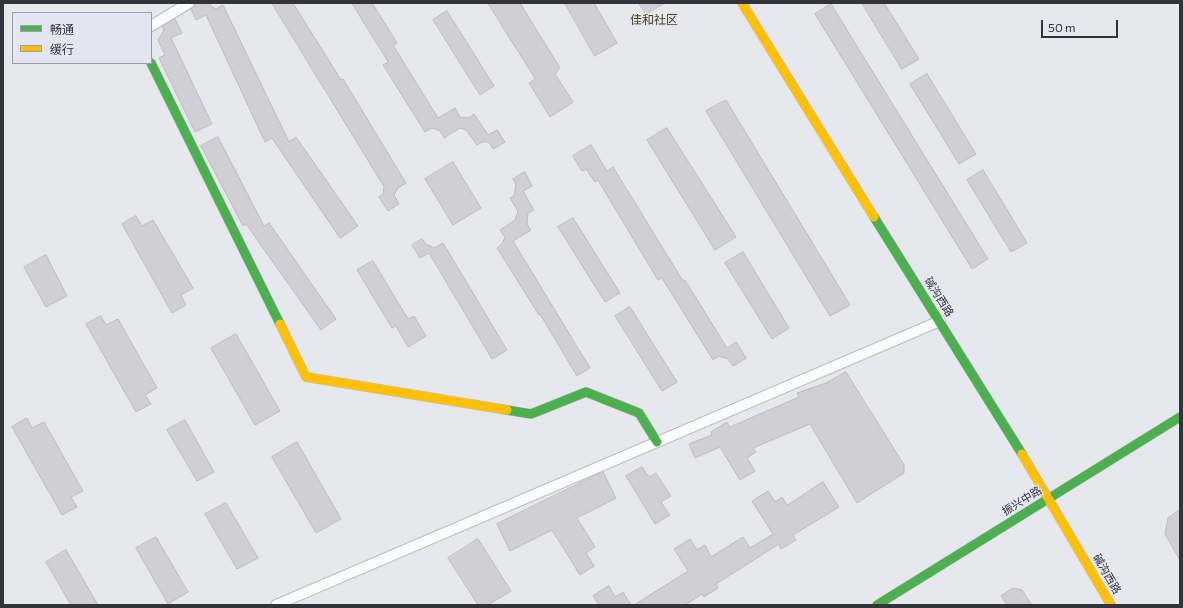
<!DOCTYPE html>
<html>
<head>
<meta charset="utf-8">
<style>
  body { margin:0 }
  #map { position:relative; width:1183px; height:608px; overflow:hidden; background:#e6e8ee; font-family:Commissioner,"Noto Sans SC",sans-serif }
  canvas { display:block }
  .frame { position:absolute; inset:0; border:4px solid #333439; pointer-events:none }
  .legend { position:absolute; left:12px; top:12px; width:140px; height:52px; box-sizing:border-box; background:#e3e6f2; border:1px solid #9d9fa8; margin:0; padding:5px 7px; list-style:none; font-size:12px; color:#333439 }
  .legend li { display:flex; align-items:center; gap:8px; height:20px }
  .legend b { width:20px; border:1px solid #9d9fa8 }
  .scale { position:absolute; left:1041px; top:20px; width:77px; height:18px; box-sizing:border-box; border:2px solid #333439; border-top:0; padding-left:5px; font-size:12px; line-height:14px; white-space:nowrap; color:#333439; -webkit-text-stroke:3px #e3e6f2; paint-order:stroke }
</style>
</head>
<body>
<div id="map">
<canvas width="1183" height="608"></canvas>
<div class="frame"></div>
<ul class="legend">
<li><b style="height:5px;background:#4caf50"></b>畅通</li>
<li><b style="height:5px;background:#ffc107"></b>缓行</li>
</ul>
<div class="scale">50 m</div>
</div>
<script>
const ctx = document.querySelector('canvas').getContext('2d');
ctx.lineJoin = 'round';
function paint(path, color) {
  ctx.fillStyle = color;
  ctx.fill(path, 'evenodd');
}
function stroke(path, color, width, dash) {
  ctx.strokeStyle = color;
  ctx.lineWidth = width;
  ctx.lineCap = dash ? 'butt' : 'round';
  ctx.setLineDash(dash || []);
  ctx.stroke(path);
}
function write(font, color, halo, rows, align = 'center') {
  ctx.font = font + ' Commissioner,"Noto Sans SC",sans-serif';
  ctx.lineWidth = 3;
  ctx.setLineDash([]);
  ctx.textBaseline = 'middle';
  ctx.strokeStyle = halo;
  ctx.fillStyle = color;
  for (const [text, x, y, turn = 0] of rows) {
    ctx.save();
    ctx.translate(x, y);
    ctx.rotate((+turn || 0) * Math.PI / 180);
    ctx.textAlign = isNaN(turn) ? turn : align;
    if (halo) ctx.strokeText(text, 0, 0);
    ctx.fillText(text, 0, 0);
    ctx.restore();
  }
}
const building = new Path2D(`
  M195,3H207L216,9L223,5L289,142L296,137L358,226L340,238L272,138L265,142L206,15L196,20L191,9Z
  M272,3H293L341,80L343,79L406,183L398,188L394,195L399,204L388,211L379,197L383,194L384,187Z
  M352,3H372L397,43L393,45L438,118L455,108L460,117L469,118L474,114L488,135L497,130L505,142L493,149L489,142H482L477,145L466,130L460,128L444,138L440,131L432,128L425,132L383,65L388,62Z
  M488,3H520L560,68L555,74L573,102L550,117L529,83L535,79Z
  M565,3H594L617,43L595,56Z
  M639,3H665L646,14Z
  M862,3H884L919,59L902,69Z
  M831,4L988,259L972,269L815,14Z
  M447,11L494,86L480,95L433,20Z
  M175,19L182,33L171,38L212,124L195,132L159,58L165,55L158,40L164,30L162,27Z
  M927,74L976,154L959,164L910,84Z
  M726,100L850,305L830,316L706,111Z
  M667,128L736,237L715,250L647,140Z
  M218,137L264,226L269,223L336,319L321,330L246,224L243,226L201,146Z
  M591,145L607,171L613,167L683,281L685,280L727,348L736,342L746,358L733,366L728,359L719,356L713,360L662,278L658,280L598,180L595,182L586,169L582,171L573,156Z
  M453,162L481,208L453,225L425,179Z
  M983,170L1027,243L1011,252L967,180Z
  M525,172L532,186L523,191L534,210L528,213L527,224L531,230L513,241L590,368L577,376L540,314L539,315L497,248L502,244L505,237L500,230L515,220L518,211L510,198L514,196L516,185L513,179Z
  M136,216L142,226L153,220L193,288L181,295L186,305L172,313L122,224Z
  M573,218L620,293L605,302L558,227Z
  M422,239L426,244L434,248L443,243L507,350L492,359L429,253L420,258L412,245Z
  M743,252L789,328L772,339L725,263Z
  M46,255L67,296L46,307L24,267Z
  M373,261L408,319L414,316L426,336L408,347L396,326L392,328L357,270Z
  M630,307L677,382L662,391L615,316Z
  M101,316L106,325L118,319L157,388L145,395L151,404L136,412L86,324Z
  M236,334L280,411L255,425L211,348Z
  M846,372L904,465V473L857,503L810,424L753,448L756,452L747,458L755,471L740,480L720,447L695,458L689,444L712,435L711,432L727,422L730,427L799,397L797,393L826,383Z
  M27,418L32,428L44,422L83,491L71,497L77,507L62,515L12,427Z
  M185,420L214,472L197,481L167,430Z
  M297,442L341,519L316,533L272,457Z
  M642,467L649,477L656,473L671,496L661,502L670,515L655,524L626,476Z
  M603,472L616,498L577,518L595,547L586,553L594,566L580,575L552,530L510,551L497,524Z
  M823,482L839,507L793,535L796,540L781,549L779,544L716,584L718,588L704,597L702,594L685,605H634L688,571L674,549L690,539L697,550L705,545L711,557L743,537L750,548L773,534L752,501L768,491L775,502L782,497L787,505Z
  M226,503L258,558L237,569L205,514Z
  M1180,510V560L1165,534L1168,518Z
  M156,537L188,592L168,604L136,548Z
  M478,539L511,591L488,605H478L448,558Z
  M66,550L98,605H71L46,562Z
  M609,586L615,597L623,592L631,605H599L593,596Z
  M1014,588L1022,590L1032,605H1007L1001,596Z`);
const street = new Path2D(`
  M151,26L189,3
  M276,605L940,321`);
const fast = new Path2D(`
  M151,63L280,324
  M874,217L1022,454
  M507,410L531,414L586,392L639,413L657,442
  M877,605L1180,417`);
const slow = new Path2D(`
  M742,3L874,217
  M280,324L306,377L507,410
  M1022,454L1111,605`);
const streetNames = [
  ["碱沟西路",939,297,58],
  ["振兴中路",1022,501,-32],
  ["碱沟西路",1107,574,60]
];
const neighbourhoodNames = [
  ["佳和社区",654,20]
];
paint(building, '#d0d0d4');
stroke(building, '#bbbbc0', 1);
stroke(street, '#bcbdc2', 12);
stroke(fast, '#bcbdc2', 10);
stroke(slow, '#bcbdc2', 10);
stroke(street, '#fbfcfc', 10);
stroke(fast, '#4caf50', 9);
stroke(slow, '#ffc107', 9);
write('11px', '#333439', '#e3e6f2', streetNames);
write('12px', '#4b3e15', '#e3e6f2', neighbourhoodNames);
</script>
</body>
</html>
